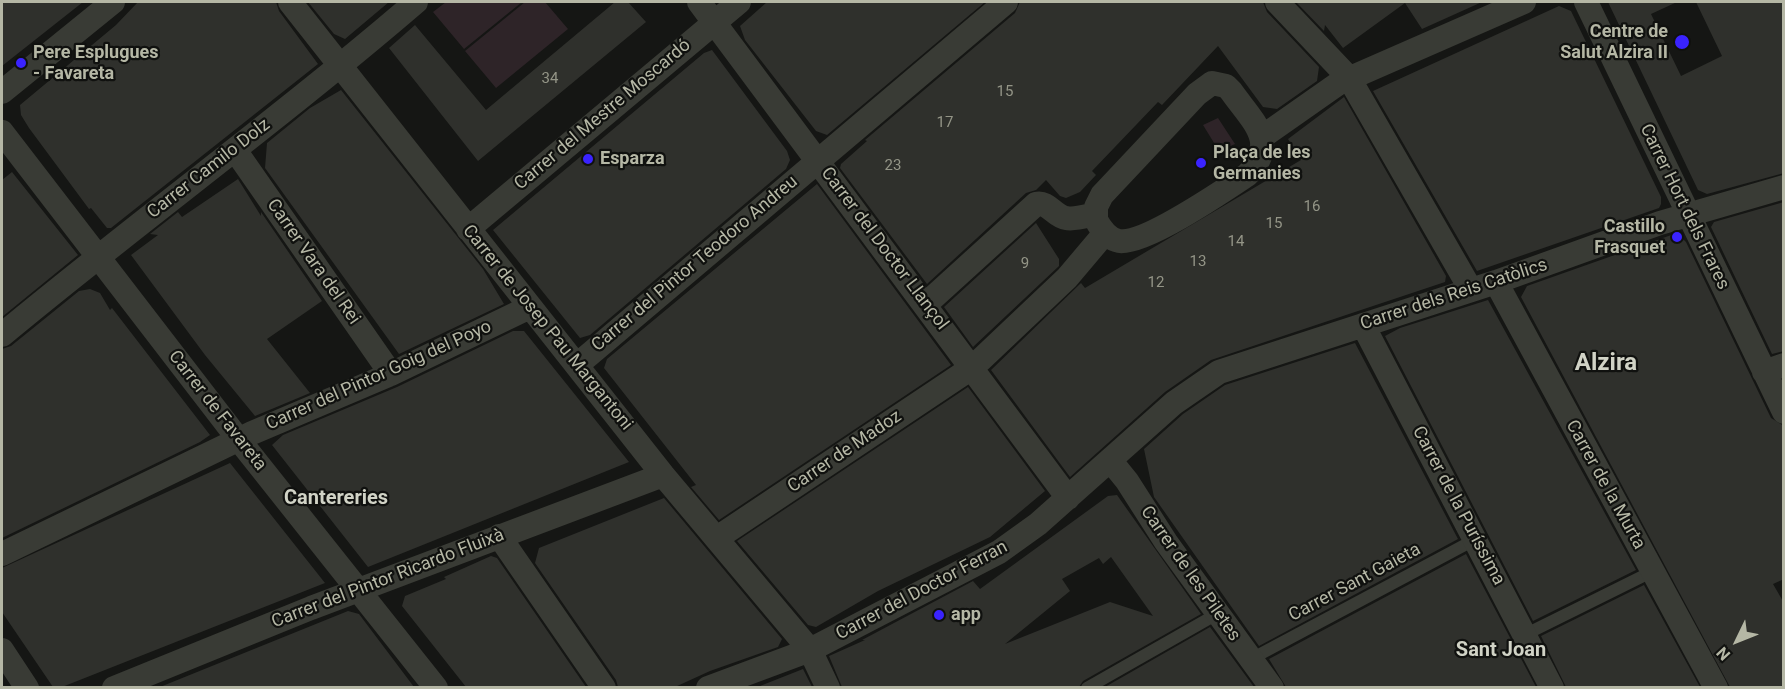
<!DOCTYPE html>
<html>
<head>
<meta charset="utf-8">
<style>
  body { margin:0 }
  #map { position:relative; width:1785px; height:689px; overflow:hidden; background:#151614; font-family:Roboto,sans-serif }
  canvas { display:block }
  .frame { position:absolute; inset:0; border:3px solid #b5b7a5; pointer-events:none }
  .north { position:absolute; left:1707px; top:611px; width:60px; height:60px; -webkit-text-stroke:4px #10110f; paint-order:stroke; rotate:227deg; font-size:16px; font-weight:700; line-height:24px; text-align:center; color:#b5b7a5 }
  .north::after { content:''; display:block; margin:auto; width:21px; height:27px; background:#b5b7a5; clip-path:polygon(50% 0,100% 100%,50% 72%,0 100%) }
</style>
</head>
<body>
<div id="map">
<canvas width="1785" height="689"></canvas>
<div class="frame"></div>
<div class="north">N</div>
</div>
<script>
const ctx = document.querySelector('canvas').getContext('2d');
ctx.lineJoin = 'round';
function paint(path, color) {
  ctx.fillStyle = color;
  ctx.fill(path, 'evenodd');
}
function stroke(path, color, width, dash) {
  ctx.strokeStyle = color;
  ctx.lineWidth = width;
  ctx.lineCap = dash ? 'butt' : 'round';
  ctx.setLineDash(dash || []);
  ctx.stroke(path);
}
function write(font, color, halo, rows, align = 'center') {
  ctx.font = font + ' Roboto,sans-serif';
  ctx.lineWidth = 4.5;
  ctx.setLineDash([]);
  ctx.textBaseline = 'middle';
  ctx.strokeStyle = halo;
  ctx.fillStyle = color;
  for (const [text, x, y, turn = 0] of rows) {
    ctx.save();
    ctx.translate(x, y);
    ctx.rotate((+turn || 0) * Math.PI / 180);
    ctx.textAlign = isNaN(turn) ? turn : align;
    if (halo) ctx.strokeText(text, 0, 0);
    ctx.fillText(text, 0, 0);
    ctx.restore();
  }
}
const green = new Path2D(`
  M446,2H522L464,49L433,12Z
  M525,2H545L568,29L496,88L465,51Z
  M1218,118L1235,144L1219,151L1203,125Z`);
const building = new Path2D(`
  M2,2H83L2,66Z
  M138,2H276L279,11L318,64L111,228H107L91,208L89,209L29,128L21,115L20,105L116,25Z
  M308,2H389L345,39L334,34Z
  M615,2H628L646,22L478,161L389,48L415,25L486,110Z
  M767,2H985L827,135L816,131L745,40L740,26Z
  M1020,2H1263L1267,12L1319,67L1317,81L1277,109L1263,107L1218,46L1162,105L1158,102L1092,171L1096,175L1080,192L1066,198L1060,196L1046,180L1036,190L1026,193L927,284L840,168L841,164L867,141L865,140L1015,13Z
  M1296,2H1482L1422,29L1405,3L1343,48L1325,25L1324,31Z
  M1608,2H1677L1651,14L1681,76L1722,56L1696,2H1784V173L1707,194L1698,190Z
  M1559,6L1571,11L1661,197V204L1659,208L1477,271L1373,91Z
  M712,50L787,151L790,160L786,169L590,335L580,338L493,230L704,53Z
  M341,90L483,269L504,304L399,354L265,168L267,143L310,108Z
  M1344,97L1446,276L1445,282L1211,360L1165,392L1070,477L991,370L1081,283L1085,288L1301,160L1288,139Z
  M12,172L78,255L2,317V180Z
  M238,179L261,216V212L322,301L267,339L310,393L255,416L205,355L131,255L158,235L150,234L178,212L182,217Z
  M817,184L951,365L719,520L691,487L696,485L604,368L607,359Z
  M1784,202V351L1772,354L1711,227L1714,222Z
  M1036,223L1059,259V266L973,347L944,307Z
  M1677,233L1686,242L1771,418L1784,426V579L1773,584L1784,603V687H1730L1521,297L1527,286Z
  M90,289L100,293L110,310L112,308L210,435L200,442L2,538V349L11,346L79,291Z
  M1488,300L1636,570L1533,621L1385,336L1400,328Z
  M513,331H524L629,462L368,567L272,445L283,435L397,387Z
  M1355,343L1458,539L1259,646L1154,497L1144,449L1183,414L1225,385Z
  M968,387L1045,491L990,537L878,591L816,627L808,625L737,541Z
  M230,463L325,583L62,687H53L2,612V568Z
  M1117,495L1201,614L1083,681L1079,687H842L829,656L865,640H862L973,581L980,589L1108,496ZM1111,557L1153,616L1110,602L1005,644L1070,591L1062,579L1099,558L1103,564Z
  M664,498L782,639L778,647L710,671L675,687H618L616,680L535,563L539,548Z
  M1466,554L1536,687H1286L1269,659Z
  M491,556L497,558L586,687H466L402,606L405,596L446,579L444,577Z
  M1644,585L1700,687H1566L1541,636Z
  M348,611L359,614L414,687H160Z
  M1210,627L1254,687H1105Z
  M803,669L812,687H761L760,686Z`);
const lane = new Path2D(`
  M1526,634L1653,571
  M1251,659L1476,539
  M1087,688L1217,614`);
const street = new Path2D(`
  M290,2L663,475L810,650L828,688
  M699,2L1068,498
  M1277,2L1349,78L1471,290
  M1586,2L1784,412
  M1212,83L1226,86L1231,91C1252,121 1280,142 1247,175C1223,191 1144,245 1119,241C1108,239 1101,229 1096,220V207L1102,195L1197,94Z
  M2,92L113,2
  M2,132L239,440L436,688
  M1262,137L1339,83L1524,2
  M235,150L391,374
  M468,229L739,2
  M1496,282L1716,688
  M926,304L1036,204C1048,201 1054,216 1066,218C1075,220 1086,216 1096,214
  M1363,325L1552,688
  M2,335C138,222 281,118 416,2
  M577,365L1006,2
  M1764,372L1784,365
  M1110,460L1127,481L1166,542L1272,688
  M499,536L604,688
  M717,538L973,367L1067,278L1105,233
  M2,554L252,433L391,374L530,307
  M2,650L27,688
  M114,688L311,608L663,475
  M708,688L810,650L999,552L1038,524L1174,403L1219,372L1496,282L1660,223L1784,187`);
const markers = [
  [1682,42,8,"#3a23ff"],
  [21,63,6,"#3a23ff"],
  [588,159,6,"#3a23ff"],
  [1201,163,6,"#3a23ff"],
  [1677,237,6,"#3a23ff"],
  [939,615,6,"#3a23ff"]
];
const numberNames = [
  ["34",550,79],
  ["15",1005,92],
  ["17",945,123],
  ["23",893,166],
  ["16",1312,207],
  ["15",1274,224],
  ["14",1236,242],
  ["13",1198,262],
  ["9",1025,264],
  ["12",1156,283]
];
const poiNames = [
  ["Centre de",1668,32,"right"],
  ["Salut Alzira II",1668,53,"right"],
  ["Pere Esplugues",33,53],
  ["- Favareta",33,74],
  ["Plaça de les",1213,153],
  ["Germanies",1213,174],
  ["Esparza",600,159],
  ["Castillo",1665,227,"right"],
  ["Frasquet",1665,248,"right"],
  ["app",951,615]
];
const streetNames = [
  ["Carrer del Mestre Moscardó",603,115,-40],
  ["Carrer Camilo Dolz",209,169,-38],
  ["Carrer Hort dels Frares",1684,207,64],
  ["Carrer del Doctor Llançol",884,249,53],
  ["Carrer Vara del Rei",313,262,55],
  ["Carrer del Pintor Teodoro Andreu",695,264,-40],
  ["Carrer dels Reis Catòlics",1454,295,-18],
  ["Carrer de Josep Pau Margantoni",547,328,51],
  ["Carrer del Pintor Goig del Poyo",379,376,-24],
  ["Carrer de Favareta",217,411,52],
  ["Carrer de Madoz",845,452,-34],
  ["Carrer de la Murta",1605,485,61],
  ["Carrer de la Puríssima",1458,506,62],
  ["Carrer de les Piletes",1190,574,55],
  ["Carrer del Pintor Ricardo Fluixà",388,579,-21],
  ["Carrer Sant Gaieta",1355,583,-28],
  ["Carrer del Doctor Ferran",922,591,-28]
];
const neighbourhoodNames = [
  ["Cantereries",336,499],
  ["Sant Joan",1501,651]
];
const districtNames = [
  ["Alzira",1606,364]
];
paint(green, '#2e2428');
paint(building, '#2f302c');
stroke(lane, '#393b35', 12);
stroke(street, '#393b35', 24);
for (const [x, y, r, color] of markers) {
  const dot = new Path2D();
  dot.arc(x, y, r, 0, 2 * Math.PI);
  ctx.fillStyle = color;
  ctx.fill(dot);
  stroke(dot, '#10110f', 2);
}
write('15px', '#949587', null, numberNames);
write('bold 18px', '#b5b7a5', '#10110f', poiNames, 'left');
write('18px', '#b5b7a5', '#10110f', streetNames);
write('bold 20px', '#d1d3c6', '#10110f', neighbourhoodNames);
write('bold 24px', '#d1d3c6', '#10110f', districtNames);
</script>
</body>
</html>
